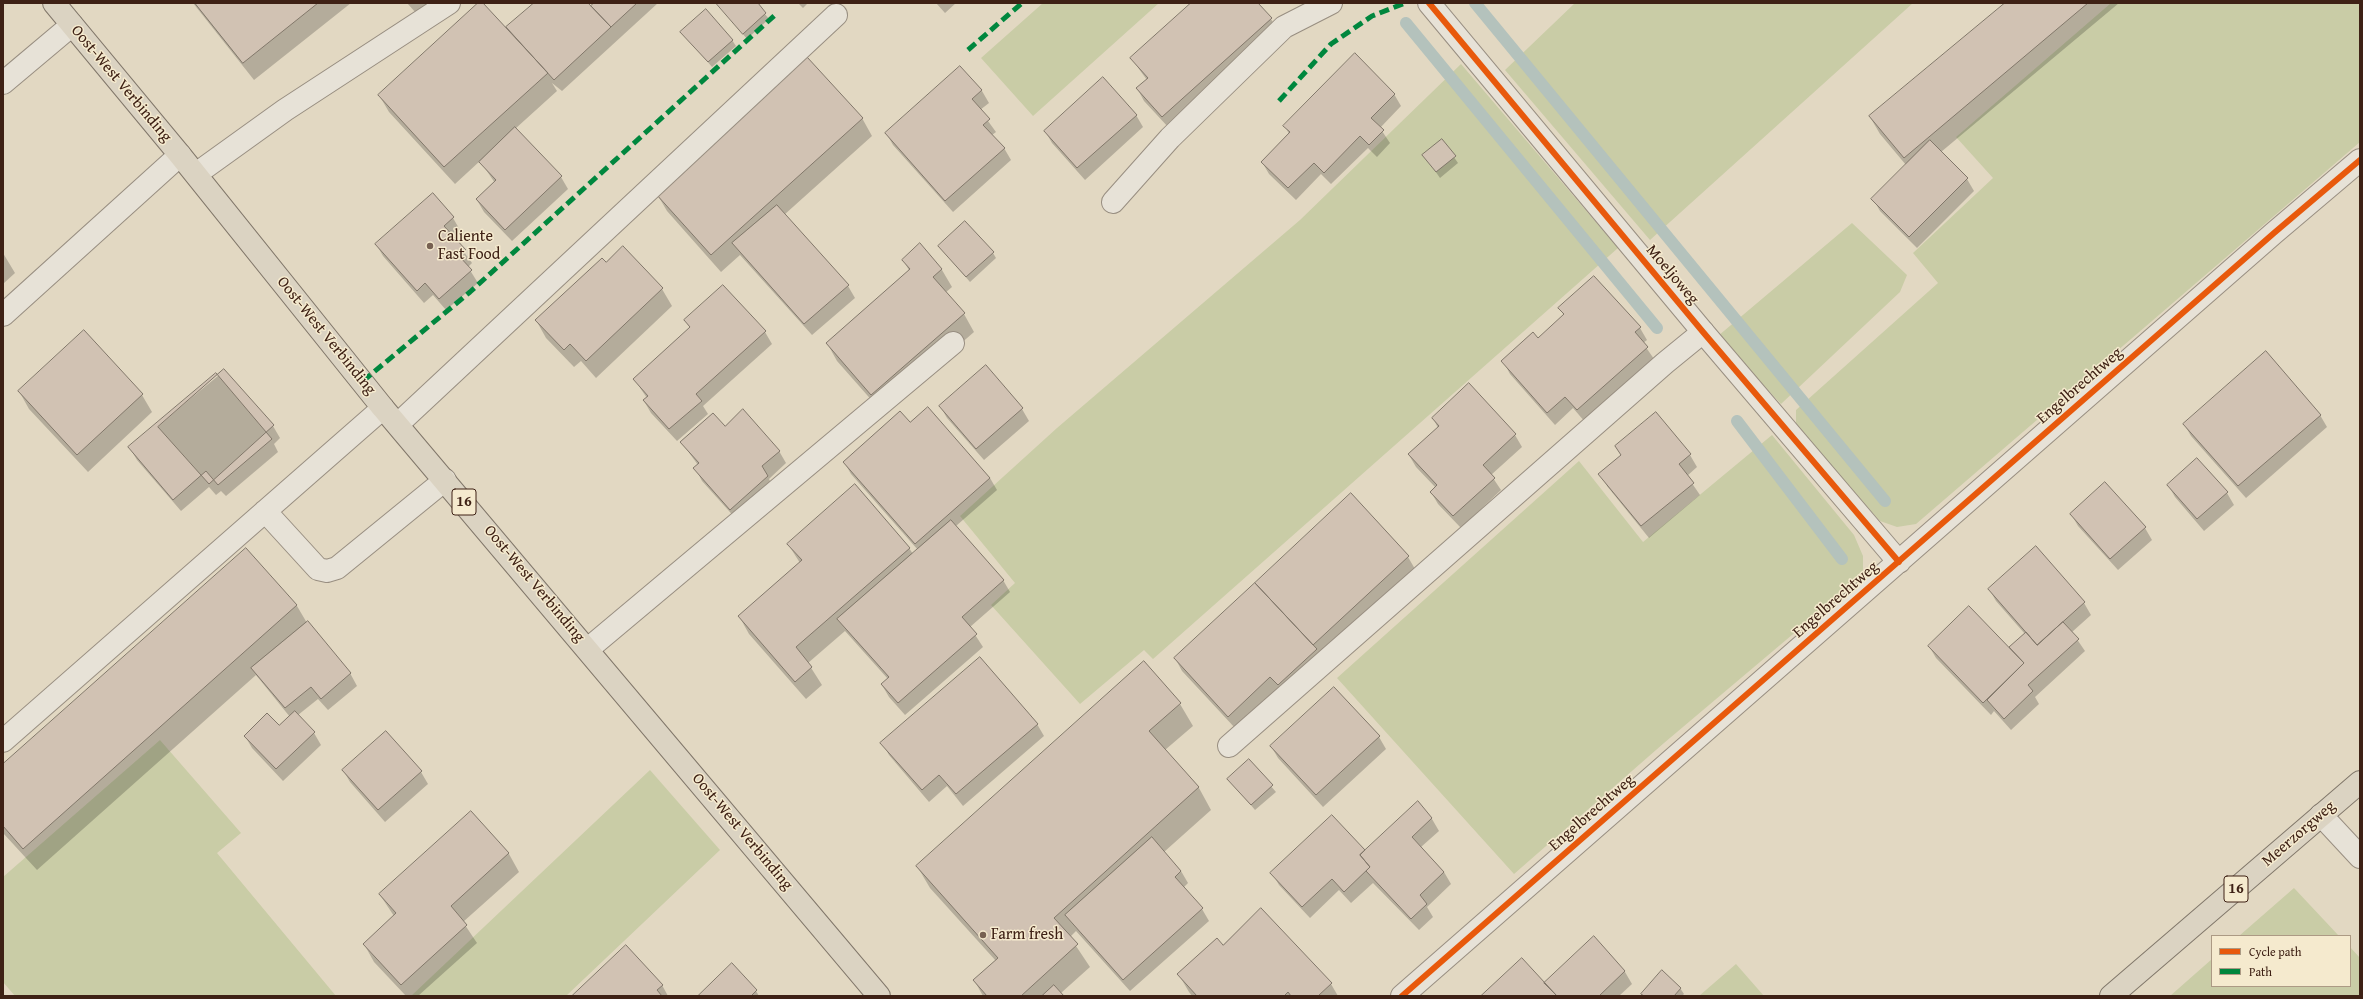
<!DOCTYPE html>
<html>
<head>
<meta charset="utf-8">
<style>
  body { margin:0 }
  #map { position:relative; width:2363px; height:999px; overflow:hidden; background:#e2d8c2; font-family:"Gentium Book Plus",serif }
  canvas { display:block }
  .frame { position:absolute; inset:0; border:4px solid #3e2115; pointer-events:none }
  .legend { position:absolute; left:2211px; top:935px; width:140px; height:52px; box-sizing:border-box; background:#f5eace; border:1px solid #ac9a84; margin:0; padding:5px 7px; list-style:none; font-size:12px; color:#3e2115 }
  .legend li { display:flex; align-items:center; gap:8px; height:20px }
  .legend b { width:20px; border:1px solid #ac9a84 }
</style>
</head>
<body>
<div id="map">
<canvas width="2363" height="999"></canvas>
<div class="frame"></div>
<ul class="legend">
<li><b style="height:5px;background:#e8590c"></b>Cycle path</li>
<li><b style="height:5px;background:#00873e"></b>Path</li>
</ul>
</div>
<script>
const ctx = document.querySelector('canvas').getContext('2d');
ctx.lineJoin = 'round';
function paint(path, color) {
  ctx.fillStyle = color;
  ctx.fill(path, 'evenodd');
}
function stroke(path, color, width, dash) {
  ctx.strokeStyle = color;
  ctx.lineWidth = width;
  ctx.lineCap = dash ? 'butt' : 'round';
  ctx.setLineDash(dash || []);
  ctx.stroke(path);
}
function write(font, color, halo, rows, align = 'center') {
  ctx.font = font + ' "Gentium Book Plus",serif';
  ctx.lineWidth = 3;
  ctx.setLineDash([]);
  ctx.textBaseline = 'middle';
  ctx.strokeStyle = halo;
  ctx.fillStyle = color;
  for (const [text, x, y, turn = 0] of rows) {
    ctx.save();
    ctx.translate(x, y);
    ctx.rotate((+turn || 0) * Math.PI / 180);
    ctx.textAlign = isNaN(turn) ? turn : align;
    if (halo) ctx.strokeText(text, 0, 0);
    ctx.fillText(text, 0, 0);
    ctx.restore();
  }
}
const green = new Path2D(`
  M1043,3H1159L1033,116L981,58Z
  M1575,3H1913L1650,240L1505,70Z
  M2111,3H2360V142L1916,524L1897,527L1880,521L1796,427V410L1938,283L1913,253L1993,178L1956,137Z
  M1461,64L1618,248L1153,659L1144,650L1080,704L991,605L1015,583L960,516L1057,428L1300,220Z
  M1852,223L1907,275L1900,292L1781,404L1718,336Z
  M1772,435L1854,535L1863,556V575L1664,743L1514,874L1337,678L1579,461L1643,542Z
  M160,740L241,833L217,853L336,996H15L3,982V877Z
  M650,770L720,850L566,996H411Z
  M2294,888L2339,936H2239Z
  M2350,947L2360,958V996H2170L2212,959V986H2350Z
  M1736,964L1764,996H1699Z`);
const shadow = new Path2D(`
  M193,3H351L254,80Z
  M407,3H446L425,23Z
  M480,3L509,32L507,28L535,3H587L591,8L596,3H658L562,91L552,83L557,91L515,129L561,177L568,189L512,241L484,212L477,200L495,183L480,161L455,184L389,112L379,95Z
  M717,3H756L769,19L747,39Z
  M798,3H808L803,8Z
  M936,3H956L945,13Z
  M1192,3H1257L1271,19L1278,31L1169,128L1144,101L1137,88L1147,80L1131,58Z
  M2006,3H2119L1941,152L1967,179L1974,191L1917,248L1880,211L1873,199L1906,165L1880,134L1870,117Z
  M682,32L732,40L736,46L712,67Z
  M960,67L982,91L989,103L980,110L996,132L992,135L1004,148L1011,160L953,212L893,145L886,133Z
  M1394,94L1401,106L1380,128L1390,143L1377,157L1368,148L1331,184L1321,174L1296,200L1269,174L1262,162L1289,134L1285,126Z
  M1136,115L1143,127L1085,180L1052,143L1045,131Z
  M862,118L872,136L784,215L848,286L855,298L812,335L740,255L721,272L667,211L657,194Z
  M1442,140L1458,163L1440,178L1424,155Z
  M453,218L460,230L453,237L472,263L468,267L478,283L446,310L433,295L424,303L383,256L376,244Z
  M920,245L942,270L952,287L945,293L964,314L974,332L882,412L837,361L827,343L910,272L903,260Z
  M939,246L993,253L996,258L970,282Z
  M3,253L15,273L3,284Z
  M606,264L662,289L672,306L596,378L581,361L574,367L546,338L536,320Z
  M1560,308L1640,328L1647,340L1643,343L1654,359L1585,422L1573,408L1555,425L1510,374L1503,361L1538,339L1564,316Z
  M685,320L765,332L772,344L703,406L708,414L677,441L651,413L644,401L647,398L634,379L690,328Z
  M986,366L1022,409L1029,421L984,460L947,418L940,406Z
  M224,371L273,426L280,438L274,444L278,452L226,496L221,491L216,495L209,487L181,511L137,460L130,448Z
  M1469,385L1515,435L1522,447L1491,475L1501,490L1461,528L1438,504L1431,492L1436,488L1416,467L1409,455L1438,428L1433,418Z
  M19,391L142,395L152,412L88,472L29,409Z
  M1656,414L1690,455L1697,467L1687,476L1700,495L1649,538L1607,486L1600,474L1622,456Z
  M2320,415L2327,427L2246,498L2191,436L2184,424Z
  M910,424L990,478L997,490L956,526L1003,580L1010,592L970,627L983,647L905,715L889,697L882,685L888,679L845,631L808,663L822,685L806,699L749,634L739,616L800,563L788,544L909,548L913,554L918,550L851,474L844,462Z
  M725,427L779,451L786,463L769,479L774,489L738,521L702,481L695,468L698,465L682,443Z
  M2105,484L2145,528L2152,540L2118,570L2078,526L2071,514Z
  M2168,485L2227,493L2234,505L2204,531L2175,497Z
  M2036,547L2084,603L2091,615L2072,632L2085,651L2035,697L2039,704L2011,730L1994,711L1991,715L1936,658L1929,646L2009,649L2025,634L1996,601L1989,589Z
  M246,549L297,606L307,623L350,673L357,686L328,710L318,699L298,715L314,733L321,745L283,781L252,748L245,736L279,726L290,717L256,675L37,870L3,833V765Z
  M1408,557L1415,569L1235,728L1182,671L1175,658Z
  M1180,704L1193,726L1165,750L1199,788L1211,810L1164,852L1181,871L1188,883L1183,888L1202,909L1209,921L1130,991L1076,931L1070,937L1090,967L1061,993L1063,996H983L974,980L996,961L930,888L917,866Z
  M1037,724L1044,736L963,806L947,786L929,802L889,755L882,743Z
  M1379,737L1386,749L1323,807L1278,758L1271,746Z
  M1249,761L1276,792L1255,810L1229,779Z
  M343,770L421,772L428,784L385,822L350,782Z
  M1418,803L1432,819L1439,831L1421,847L1444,872L1451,884L1427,907L1433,917L1419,930L1373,883L1351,903L1339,890L1310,918L1279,885L1272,873L1332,817L1365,851Z
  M471,813L509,854L519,872L463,922L477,943L418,996H406L374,962L364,944L394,916L380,895Z
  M1261,909L1331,984L1338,996H1192L1189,992L1179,975L1222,946Z
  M1594,937L1625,972L1632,984L1619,996H1483L1544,984Z
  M662,985L668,996H574Z
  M1680,988L1684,994L1682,996H1644L1642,994Z
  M756,991L759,996H699Z`);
const stream = new Path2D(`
  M1475,3L1885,501
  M1406,23L1657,328
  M1737,421L1842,559`);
const building = new Path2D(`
  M195,3H318L243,63Z
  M478,3H483L548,73L444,167L378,95Z
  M534,3H588L611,27L554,80L506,27Z
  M594,3H637L611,27L591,6Z
  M716,3H758L766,13L743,34Z
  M1191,3H1258L1272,18L1162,117L1136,88L1148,78L1130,58Z
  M2005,3H2088L1904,158L1869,116Z
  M706,9L733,40L708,62L680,32Z
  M1355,53L1395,94L1371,118L1384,130L1369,145L1360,136L1324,173L1314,163L1288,188L1261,162L1290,132L1283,126Z
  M807,57L863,118L711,255L656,194Z
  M960,66L982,90L972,99L990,119L983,125L1005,148L945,201L885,133Z
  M1103,77L1137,115L1077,168L1044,131Z
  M515,127L562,176L505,230L476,199L496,180L479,162Z
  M1442,139L1456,156L1436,172L1422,155Z
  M1930,140L1968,178L1909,237L1871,199Z
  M433,193L454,217L444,226L466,250L459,256L472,270L439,299L425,283L417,291L375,244Z
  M777,205L849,285L804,324L732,243Z
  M965,221L994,252L966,277L938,246Z
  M920,243L942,269L933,277L965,313L871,395L826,343L910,269L902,260Z
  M623,246L663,288L586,361L570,344L564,350L535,320L602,258L606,262Z
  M1594,276L1641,327L1635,332L1648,347L1577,410L1565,397L1547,413L1501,361L1533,332L1538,338L1564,314L1558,308Z
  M723,285L766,331L696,394L702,401L669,429L643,400L648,396L633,379L690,327L684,320Z
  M84,330L143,394L77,455L18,391Z
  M2266,351L2321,415L2238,486L2183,424Z
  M986,365L1023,408L976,449L939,406Z
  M224,369L274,425L209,484L158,427Z
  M216,373L272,439L218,485L206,471L173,500L128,447Z
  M1469,383L1516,434L1483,465L1495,478L1453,516L1430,492L1437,485L1408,454L1439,426L1432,418Z
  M928,407L990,478L915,544L843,462L900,411L910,422Z
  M743,409L780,451L762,466L768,476L730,510L693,468L699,463L680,442L713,413L725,426Z
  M1656,412L1691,454L1679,464L1694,483L1641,526L1598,474L1621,455L1615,446Z
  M2197,458L2228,492L2197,519L2167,485Z
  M2105,482L2146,527L2110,559L2070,514Z
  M855,484L910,548L796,647L812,667L795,682L738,616L802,560L787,544Z
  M1351,493L1409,556L1313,645L1255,583Z
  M951,520L1004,580L962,617L977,634L898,703L881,684L889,677L837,619Z
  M2036,546L2085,602L2037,645L1988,589Z
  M246,548L297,605L23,849L3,826V764Z
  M1255,583L1317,649L1278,685L1270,677L1228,717L1174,658Z
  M1969,606L2024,663L1983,703L1928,646Z
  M308,621L351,673L321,699L311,687L285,708L251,668Z
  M2063,622L2079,639L2028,685L2033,691L2004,719L1987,700L2024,663L2009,647L2026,632L2037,645Z
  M980,657L1038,724L956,794L939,775L922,790L880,743Z
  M1144,661L1181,703L1149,731L1199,787L1054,918L1078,944L1021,996H987L973,980L998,958L916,866Z
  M1334,687L1380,736L1316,795L1270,746Z
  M295,711L315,732L276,769L244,736L267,713L279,725Z
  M386,731L422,771L378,810L342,770Z
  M1249,759L1273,785L1251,805L1227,779Z
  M1418,801L1432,818L1412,837L1444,872L1420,895L1427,904L1411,919L1366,871L1370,867L1360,855Z
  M471,811L509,853L451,906L467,925L401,985L363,944L396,913L379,894Z
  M1332,815L1365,850L1360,855L1370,867L1344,892L1332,879L1302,907L1270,873Z
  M1152,837L1181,871L1175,877L1203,908L1123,980L1065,915Z
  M1261,908L1332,983L1318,996H1291L1288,992L1284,996H1197L1177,974L1217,938L1223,945Z
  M1594,936L1625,971L1599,996H1557L1544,983Z
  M626,945L663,985L657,990L662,996H572Z
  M1522,958L1557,996H1481Z
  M732,963L757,990L751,996H698Z
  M1662,970L1681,988L1674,996H1644L1641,994Z
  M1054,985L1064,996H1042Z`);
const lane = new Path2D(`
  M3,83L72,25
  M196,174L285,110L449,3
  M1113,202L1170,138L1284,27L1331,3
  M3,315L180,155
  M398,424L836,15
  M265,511L318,569L327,571L337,568L445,480
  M588,649L953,343
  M3,741L383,408
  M1229,746L1665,363L1703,332
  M2321,815L2360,857`);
const street = new Path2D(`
  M1429,3L1703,332L1899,562
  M1402,996L2274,233L2360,160`);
const primary = new Path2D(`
  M54,3L180,155L383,408L879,996
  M2111,996L2360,782`);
const quiet = new Path2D(`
  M968,50L1022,3
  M1279,101L1331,44L1372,16L1405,3
  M363,381L470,292L775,15`);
const cycleway = new Path2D(`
  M1429,3L1703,332L1899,562
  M1402,996L2274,233L2360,160`);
const markers = [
  [430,246,4,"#776152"],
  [983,935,4,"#776152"]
];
const shields = [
  [464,502,24],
  [2236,889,24]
];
const shieldNames = [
  ["16",464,502],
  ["16",2236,889]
];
const streetNames = [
  ["Oost-West Verbinding",121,84,50],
  ["Moeljoweg",1672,275,50],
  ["Oost-West Verbinding",326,336,51],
  ["Engelbrechtweg",2080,386,-41],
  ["Oost-West Verbinding",534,584,50],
  ["Engelbrechtweg",1836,600,-41],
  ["Engelbrechtweg",1592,813,-41],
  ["Oost-West Verbinding",742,832,50],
  ["Meerzorgweg",2299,834,-41]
];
const poiNames = [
  ["Caliente",438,237],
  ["Fast Food",438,255],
  ["Farm fresh",991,935]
];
paint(green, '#c9cca6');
paint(shadow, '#0003');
stroke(stream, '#b4c2bc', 12);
paint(building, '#d1c2b3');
stroke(building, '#81776a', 1);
stroke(lane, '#988e81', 24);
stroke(street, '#988e81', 24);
stroke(primary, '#81776a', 24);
stroke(lane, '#e7e2d7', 22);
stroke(street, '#e7e2d7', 22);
stroke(primary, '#dbd3c2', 22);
stroke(quiet, '#00873e', 5, [10, 5]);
stroke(cycleway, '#e8590c', 6);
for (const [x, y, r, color] of markers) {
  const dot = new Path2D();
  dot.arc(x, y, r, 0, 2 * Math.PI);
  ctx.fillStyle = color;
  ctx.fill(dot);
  stroke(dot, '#f5eace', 1.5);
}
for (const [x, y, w] of shields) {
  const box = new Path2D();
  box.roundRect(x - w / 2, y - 13, w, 26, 3);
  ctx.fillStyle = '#f5eace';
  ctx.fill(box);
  stroke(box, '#3e2115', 1);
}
write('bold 15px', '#3e2115', null, shieldNames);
write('16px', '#3e2115', '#f5eace', streetNames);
write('16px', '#3e2115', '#f5eace', poiNames, 'left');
</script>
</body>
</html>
